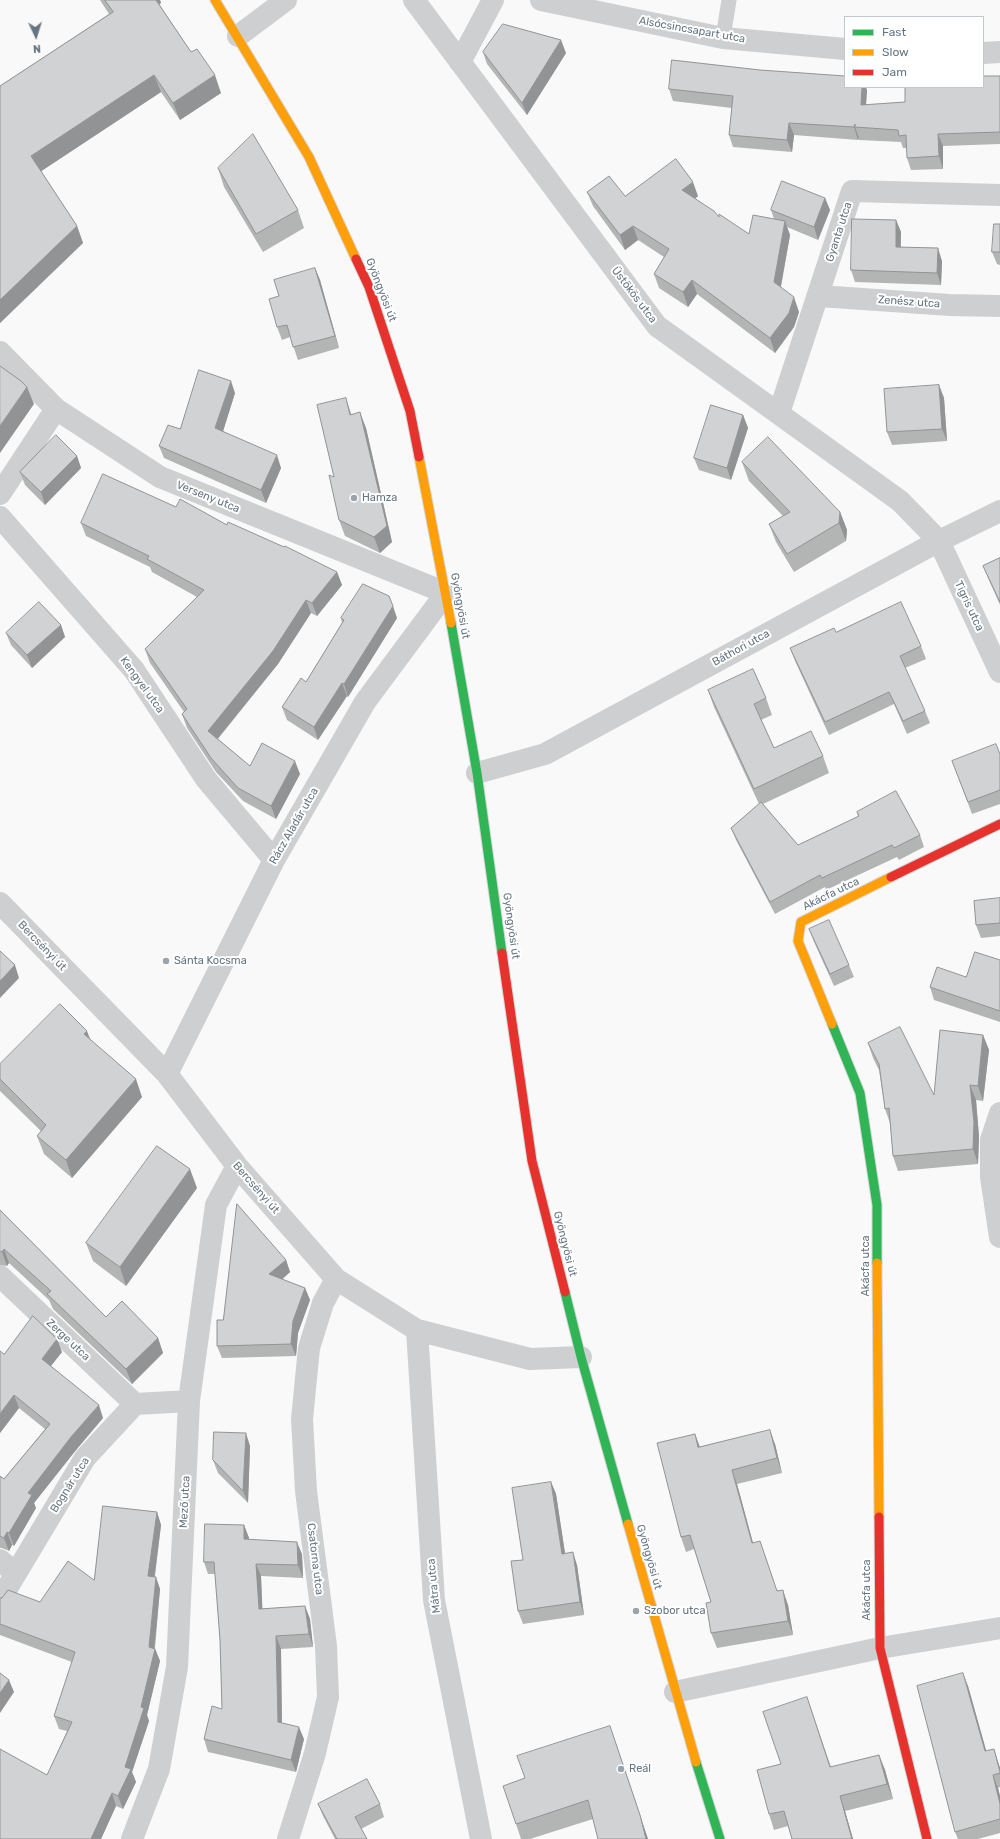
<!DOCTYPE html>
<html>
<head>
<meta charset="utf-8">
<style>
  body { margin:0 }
  #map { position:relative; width:1000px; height:1839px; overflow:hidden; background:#f9f9f9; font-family:Rubik,sans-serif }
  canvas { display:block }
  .legend { position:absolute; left:844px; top:16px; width:140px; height:72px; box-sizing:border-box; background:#fff; border:1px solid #c1c8cd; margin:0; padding:5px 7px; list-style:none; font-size:12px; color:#657683 }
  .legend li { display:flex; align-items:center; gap:8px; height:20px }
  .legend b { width:20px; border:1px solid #c1c8cd }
  .north { position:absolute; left:16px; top:16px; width:40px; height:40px; -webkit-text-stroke:3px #fff; paint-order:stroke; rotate:176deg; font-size:11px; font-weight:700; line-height:16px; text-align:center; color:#657683 }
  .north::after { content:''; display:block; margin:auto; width:14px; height:18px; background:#657683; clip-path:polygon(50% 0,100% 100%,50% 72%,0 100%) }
</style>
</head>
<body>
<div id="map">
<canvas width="1000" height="1839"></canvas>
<ul class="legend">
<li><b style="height:5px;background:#30b455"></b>Fast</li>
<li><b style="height:5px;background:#ff9f0a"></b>Slow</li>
<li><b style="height:5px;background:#e5322d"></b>Jam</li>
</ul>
<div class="north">N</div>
</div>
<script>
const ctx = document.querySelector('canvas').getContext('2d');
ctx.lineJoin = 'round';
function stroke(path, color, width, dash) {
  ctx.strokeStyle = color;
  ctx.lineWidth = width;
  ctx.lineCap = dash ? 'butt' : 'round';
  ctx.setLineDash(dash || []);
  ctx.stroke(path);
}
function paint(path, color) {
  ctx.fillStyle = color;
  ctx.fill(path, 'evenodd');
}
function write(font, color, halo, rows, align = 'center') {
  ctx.font = font + ' Rubik,sans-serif';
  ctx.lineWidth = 4;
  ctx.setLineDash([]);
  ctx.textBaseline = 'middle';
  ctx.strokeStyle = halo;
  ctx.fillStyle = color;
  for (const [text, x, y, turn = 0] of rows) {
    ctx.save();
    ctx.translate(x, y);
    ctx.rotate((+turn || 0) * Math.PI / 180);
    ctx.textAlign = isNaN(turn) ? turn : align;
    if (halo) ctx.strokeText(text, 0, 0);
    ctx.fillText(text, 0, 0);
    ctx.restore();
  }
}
const lane = new Path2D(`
  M723,38L729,0`);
const street = new Path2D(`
  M414,0L657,326L900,501L939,541L1000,672
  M541,0L723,38L845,49
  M238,36L286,0
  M983,53L1000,52
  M460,62L493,0
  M819,296L950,305L1000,306
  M0,352L56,409L160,477L446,593L365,702L274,860L167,1074
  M779,413L852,191L1000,195
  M0,494L56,409
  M0,517L134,670L206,779L274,860
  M477,773L545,754L939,541L1000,511
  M0,903L167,1074L237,1166L336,1279L417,1330L530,1359L581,1357
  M1000,1113L991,1140V1177L1000,1237
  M0,1276L135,1404
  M417,1330L434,1600L481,1839
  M0,1560L15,1573
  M0,1600L85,1458L135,1404L189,1401
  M675,1692L880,1648L1000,1628
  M132,1839L159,1769L177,1667L189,1401L216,1205L237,1166
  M288,1839L315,1753L328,1697L326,1646L306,1491L302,1419L309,1348L323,1303L336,1279`);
const fast = new Path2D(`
  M451,623L477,773L502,953
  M832,1024L860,1093L877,1205V1263
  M565,1292L581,1357L628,1524
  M696,1762L720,1839`);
const slow = new Path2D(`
  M215,0L309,157L356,259
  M419,457L451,623
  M832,1024L798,941L801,922L891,877
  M877,1263L879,1517
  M628,1524L696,1762`);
const jam = new Path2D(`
  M356,259L369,287L410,411L419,457
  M891,877L1000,824
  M502,953L532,1161L565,1292
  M879,1517L880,1648L927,1839`);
const wall = new Path2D(`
  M100,0H160L161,3L159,4L191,52L221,93L180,120L161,92L41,171L77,226L83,243L0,323V86L109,14Z
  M483,52L566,53L527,115L487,64Z
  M1000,76V144L943,146V169L911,170L907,158V148H903L901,142L859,140V138L858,140L794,135L792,152L733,147L729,135L732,108L673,101L669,89L867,90L866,105L905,102Z
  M218,168L298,210L304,228L263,252L224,187Z
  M587,192L625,196H698L695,199L719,217L749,234L774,219L771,210L825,198L830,210L818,240L787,227L790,235L781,287L799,312L794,327L775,353L697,294L688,307L659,288L654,274L664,257L638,240L625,250L593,206Z
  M896,220L901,232V247L942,261L941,285L855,282L851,270Z
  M1000,224V265L997,264L992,252Z
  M315,268L320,280L339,348L298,360L290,337L282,340L277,327L279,296Z
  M939,385L944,398L947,441L892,445L887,432Z
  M235,393L223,431L281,468L266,503L164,458L159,446L180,429Z
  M351,414L366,428L392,542L380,553L345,536L339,520L334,477Z
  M743,415L748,428L731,480L699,470L694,458Z
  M77,456L81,468L45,505L25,485L20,472Z
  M742,462L840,512L847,530L846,541L794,572L776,542L769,524L783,516L749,481Z
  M176,507L227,525L337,572L342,585L317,616L311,613L278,664L218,739L250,766L300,774L276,819L243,801L216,772L187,728L182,714L184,712L150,663L145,649L197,597L152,572L150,567L86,536L81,523Z
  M1000,558V605L988,578L983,566Z
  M341,618H397L348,697L347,696L318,740L287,720L282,707L306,682L342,623Z
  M61,625L65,637L32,668L11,645L6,633Z
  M836,632L921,646L926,659L905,668L925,711L930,723L907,734L894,704L829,735L795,661L790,648Z
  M708,690L766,698L772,715L761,720L774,748L823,756L829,773L763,804L798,845L858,817L857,812L920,835L924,847L899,860L897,857L826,890L825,887L775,914L736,840L731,828L759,804L714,707Z
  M1000,754V804L972,814L952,761Z
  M1000,898V936L981,938L976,925Z
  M809,929L849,965L854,977L834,986L814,942Z
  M1000,960V1022L934,1000L930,987L966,977Z
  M983,1035L989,1050L983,1101L976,1100L979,1137L978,1164L898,1171L893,1156L890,1123L885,1109L879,1070L873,1058L868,1043L934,1095Z
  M90,1040L142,1097L72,1178L44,1154L37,1136L41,1131L0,1091V1064Z
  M197,1188L126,1286L93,1261L86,1243Z
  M0,1210L106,1317L158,1338L163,1353L132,1384L53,1309L49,1300L9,1263L7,1266L0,1265Z
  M286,1260L290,1272L282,1279L305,1288L310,1300L298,1333L296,1356L222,1358L217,1346L223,1320Z
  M62,1352L51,1366L103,1418L76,1450L34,1503L36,1508L14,1546L12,1545L9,1551L2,1548H0V1476L4,1479L45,1429L19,1408L0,1433L4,1354Z
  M695,1434L700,1447L775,1444L782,1473L737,1484L753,1543L765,1555L777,1591L788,1605L793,1635L717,1648L711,1633V1602L694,1549L686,1552L681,1537Z
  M250,1446L248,1503L218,1473L213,1460Z
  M551,1482L556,1494L565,1554L577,1565L584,1615L523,1624L518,1611L523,1560Z
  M157,1512L161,1525L155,1576L160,1589L155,1648L160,1661L147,1715L149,1721L132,1772L136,1782L123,1809L116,1806L101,1839H0L47,1775L67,1731L59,1729L54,1716L72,1662L0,1635V1598L40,1602L94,1580Z
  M244,1525L249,1538V1540L302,1554L303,1578L261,1576L262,1609L305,1606L310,1619L313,1647L281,1649L282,1723L304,1739L296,1772L208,1752L204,1739L222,1709L220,1640L215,1574H208L204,1562Z
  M968,1686L986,1751L994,1749L1000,1768V1787L998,1788L1000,1796V1833L978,1839H958L955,1832Z
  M807,1697L831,1767L879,1755L885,1770L893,1799L845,1811L853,1839H792L788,1826L774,1830L769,1814L781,1764Z
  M616,1744L648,1839H598L593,1819L530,1839H521L516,1824L525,1778Z
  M318,1804H380L384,1817L361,1829L367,1839H335L323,1816Z`);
const shadedWall = new Path2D(`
  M153,0H160L161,3L156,7Z
  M561,40L566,53L527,115L522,103Z
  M154,75L161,92L37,174L31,156Z
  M215,75L221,93L180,120L173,103Z
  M862,87H866L867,90L865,118L861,105Z
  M789,123L794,135L792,152L787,140Z
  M855,124V127L859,138L858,140L854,127Z
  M938,134L943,146V169L939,156Z
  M693,182L698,196L687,204L682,190Z
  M825,198L830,210L818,240L814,227Z
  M896,220L901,232L900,259L896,247Z
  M785,221L790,235L779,296L774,282Z
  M77,226L83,243L0,323V300Z
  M633,226L638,240L625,250L620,235Z
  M938,248L942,261L941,285L937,273Z
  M315,268L320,280L339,348L335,336Z
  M692,280L697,294L688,307L683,292Z
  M794,297L799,312L794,327L775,353L770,338Z
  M231,381L235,393L220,441L215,428Z
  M939,385L944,398L947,441L942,429Z
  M27,387L34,404L0,453V426Z
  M346,398L351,414L350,415Z
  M360,412L366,428L392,542L380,553L374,537Z
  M743,415L748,428L731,480L727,468Z
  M277,455L281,468L266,503L261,490Z
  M77,456L81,468L45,505L41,492Z
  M840,512L847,530L846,541L839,523Z
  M337,572L342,585L317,616L312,603Z
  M306,600L311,613L278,664L213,744L208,731Z
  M393,606L397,618L348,697L344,684Z
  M61,625L65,637L32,668L27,655Z
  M342,683L347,696L318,740L314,727Z
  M295,761L300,774L276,819L271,806Z
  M15,965L19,978L0,998V981Z
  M87,1031L94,1049L84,1034Z
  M983,1035L989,1050L983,1101L978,1086Z
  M136,1079L142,1097L72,1178L66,1160Z
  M970,1085L976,1100L979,1137L978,1164L973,1149Z
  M190,1169L197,1188L126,1286L120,1267Z
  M4,1249L9,1263L7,1266L2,1252Z
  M286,1260L290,1272L274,1287L269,1274Z
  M305,1288L310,1300L298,1333L296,1356L291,1344L293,1321Z
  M158,1338L163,1353L132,1384L126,1369Z
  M57,1339L62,1352L46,1372L42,1359Z
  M14,1395L19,1408L0,1433V1414Z
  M99,1405L103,1418L76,1450L34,1503L36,1508L14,1546L9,1533L28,1493L71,1437Z
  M770,1430L775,1444L782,1473L777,1458Z
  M246,1433L250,1446L248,1503L243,1491Z
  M695,1434L700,1448L698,1447Z
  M732,1470L737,1484L757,1558L752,1543Z
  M551,1482L556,1494L567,1566L562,1554Z
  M157,1512L161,1525L153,1589L148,1576Z
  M244,1525L249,1538L248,1552L244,1539Z
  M7,1532L12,1545L9,1551L4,1538Z
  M297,1542L302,1554L303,1578L298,1565Z
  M573,1552L577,1565L584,1615L580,1602Z
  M256,1564L261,1576L263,1621L259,1609Z
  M156,1577L160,1589L154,1652L155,1649L160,1661L147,1715L149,1721L132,1772L136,1782L123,1809L118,1796L125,1767L141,1707L149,1647Z
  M783,1590L788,1605L793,1635L788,1621Z
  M305,1606L310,1619L313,1647L309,1634Z
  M276,1636L281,1649L282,1734L278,1722Z
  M963,1673L968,1686L990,1764L985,1751Z
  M9,1680L14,1692L0,1713V1693Z
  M610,1726L616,1744L648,1839H646Z
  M299,1727L304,1739L296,1772L291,1760Z
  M994,1749L998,1762L1000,1768V1772Z
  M879,1755L885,1770L893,1799L887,1784Z
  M993,1775L998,1788L1000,1796V1804Z
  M112,1793L116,1806L101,1839H91Z
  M840,1796L845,1811L853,1839H852Z`);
const building = new Path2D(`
  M105,0H156L191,52L197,49L215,75L173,103L154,75L31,156L77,226L0,300V86L113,12Z
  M503,24L561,40L522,103L483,52Z
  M672,60L760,70L845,76V87H862L861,105L905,102V87H983V76H1000V132L938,134L939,156L907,158L906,135L899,136L898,130L855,127V124L854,127L789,123L787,140L729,135L733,96L669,89Z
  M253,134L298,210L256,234L218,168Z
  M676,159L693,182L682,190L714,211L719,217V214L749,234L753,215L785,221L774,282L794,297L789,313L770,338L692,280L683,292L654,274L669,249L633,226L620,235L587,192L609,176L625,196Z
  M782,181L825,198L814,227L771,210Z
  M852,219L896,220V247L938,248L937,273L851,270Z
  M994,224H1000V252H992Z
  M315,268L335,336L293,347L287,325L277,327L269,299L279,296L274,280Z
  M0,366L21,381L27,387L0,426Z
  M199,370L231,381L215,428L277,455L261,490L159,446L168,425L180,429Z
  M939,385L942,429L887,432L884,389Z
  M346,398L350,415L360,412L387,526L374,537L339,520L329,475L334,477L317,405Z
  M711,405L743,415L727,468L694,458Z
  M56,435L77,456L41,492L20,472Z
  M768,437L840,512L839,523L787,554L769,524L790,512L742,462Z
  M103,474L176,507L180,499L227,525L228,522L284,547L285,546L337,572L312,603L306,600L273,651L208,731L250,766L262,743L295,761L271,806L238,788L211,758L182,714L187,709L145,649L204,590L147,559L149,556L81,523Z
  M1000,558V602L983,566Z
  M363,584L389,596L393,606L344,684L342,683L314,727L282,707L301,678L306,682L344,620L341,618Z
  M39,602L61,625L27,655L6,633Z
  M901,602L921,646L900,656L925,711L903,721L889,692L825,722L790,648L834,628L836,632Z
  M753,669L766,698L754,704L774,748L811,731L823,756L754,789L708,690Z
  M996,744L1000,754V790L968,802L952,761Z
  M896,791L920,835L894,848L892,845L822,878L820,875L770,902L731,828L761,802L798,845L859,816L857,812Z
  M1000,898V923L976,925L974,901Z
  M829,920L849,965L830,974L809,929Z
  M0,951L15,965L0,981Z
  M975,952L1000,960V1011L930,987L937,967L966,977Z
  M60,1004L87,1031L84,1034L136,1079L66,1160L37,1136L46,1125L0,1079V1064Z
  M900,1027L934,1095L940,1030L983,1035L978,1086L970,1085L974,1122L973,1149L893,1156L889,1108L885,1109L879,1064L868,1043Z
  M157,1146L190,1169L120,1267L86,1243Z
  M237,1204L286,1260L269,1274L305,1288L293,1321L291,1344L217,1346V1320H223Z
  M0,1210L106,1317L122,1301L158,1338L126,1369L47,1294L51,1291L4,1249L2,1252L0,1251Z
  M33,1316L57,1339L42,1359L99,1405L71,1437L28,1493L32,1495L9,1533L7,1532L4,1538L0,1536V1476L4,1479L50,1424L14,1395L0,1414V1351L4,1354Z
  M770,1430L777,1458L732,1470L752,1543L760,1541L777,1591L783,1590L788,1621L711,1633L706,1603L711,1602L690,1535L681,1537L657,1443L695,1434L698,1447Z
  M214,1432L246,1433L243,1491L213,1460Z
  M551,1482L562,1554L573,1552L580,1602L518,1611L511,1561L523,1560L512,1488Z
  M103,1506L157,1512L148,1576L156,1577L149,1647L155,1649L141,1707L144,1708L125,1767L131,1769L118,1796L112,1793L91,1839H0V1749L47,1775L72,1722L54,1716L75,1652L0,1624V1598H2L8,1590L40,1602L68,1561L94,1580Z
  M205,1524L244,1525V1539L297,1542L298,1565L256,1564L259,1609L305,1606L309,1634L276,1636L278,1722L299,1727L291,1760L204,1739L212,1706L222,1709L220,1640L214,1562H204Z
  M0,1673L9,1680L0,1693Z
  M963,1673L985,1751L994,1749L1000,1772V1773L993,1775L1000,1804V1819L955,1832L917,1686Z
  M807,1697L830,1767L879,1755L887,1784L840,1796L852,1839H792L784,1811L769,1814L757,1770L781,1764L763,1712Z
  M610,1726L640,1815L646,1839H598L588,1800L516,1824L503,1786L525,1778L517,1756Z
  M367,1779L380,1804L355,1817L367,1839H337L318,1804Z`);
const markers = [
  [354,498,4,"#99a4ac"],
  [166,961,4,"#99a4ac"],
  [636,1611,4,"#99a4ac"],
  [621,1769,4,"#99a4ac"]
];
const streetNames = [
  ["Alsócsincsapart utca",692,30,10],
  ["Gyanta utca",839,232,-72],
  ["Gyöngyösi út",381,290,69],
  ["Üstökös utca",634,295,53],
  ["Zenész utca",909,302,4],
  ["Verseny utca",208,497,22],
  ["Gyöngyösi út",460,606,80],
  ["Tigris utca",969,606,65],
  ["Báthori utca",741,648,-29],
  ["Kengyel utca",142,685,54],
  ["Rácz Aladár utca",294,826,-60],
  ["Akácfa utca",831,894,-26],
  ["Gyöngyösi út",511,926,82],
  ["Bercsényi út",42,946,46],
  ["Bercsényi út",256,1188,49],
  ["Gyöngyösi út",565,1244,76],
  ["Akácfa utca",866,1266,-90],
  ["Zerge utca",68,1340,43],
  ["Bognár utca",70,1485,-58],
  ["Mező utca",185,1502,-87],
  ["Gyöngyösi út",649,1557,74],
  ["Csatorna utca",315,1559,83],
  ["Mátra utca",434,1586,-96],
  ["Akácfa utca",867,1590,-90]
];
const poiNames = [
  ["Hamza",362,498],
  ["Sánta Kocsma",174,961],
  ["Szobor utca",644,1611],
  ["Reál",629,1769]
];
stroke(fast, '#d5d6d7', 11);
stroke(slow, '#d5d6d7', 11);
stroke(jam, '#d5d6d7', 11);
stroke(lane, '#cecfd0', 15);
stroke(street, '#cecfd0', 22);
stroke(fast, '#30b455', 9);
stroke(slow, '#ff9f0a', 9);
stroke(jam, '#e5322d', 9);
paint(wall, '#b3b5b5');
paint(shadedWall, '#929394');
paint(building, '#d0d2d3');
stroke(building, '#929394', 1);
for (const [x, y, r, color] of markers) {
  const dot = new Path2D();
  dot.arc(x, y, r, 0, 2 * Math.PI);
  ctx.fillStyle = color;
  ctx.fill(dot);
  stroke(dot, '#fff', 1.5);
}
write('11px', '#657683', '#fff', streetNames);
write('11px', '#657683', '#fff', poiNames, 'left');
</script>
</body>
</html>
